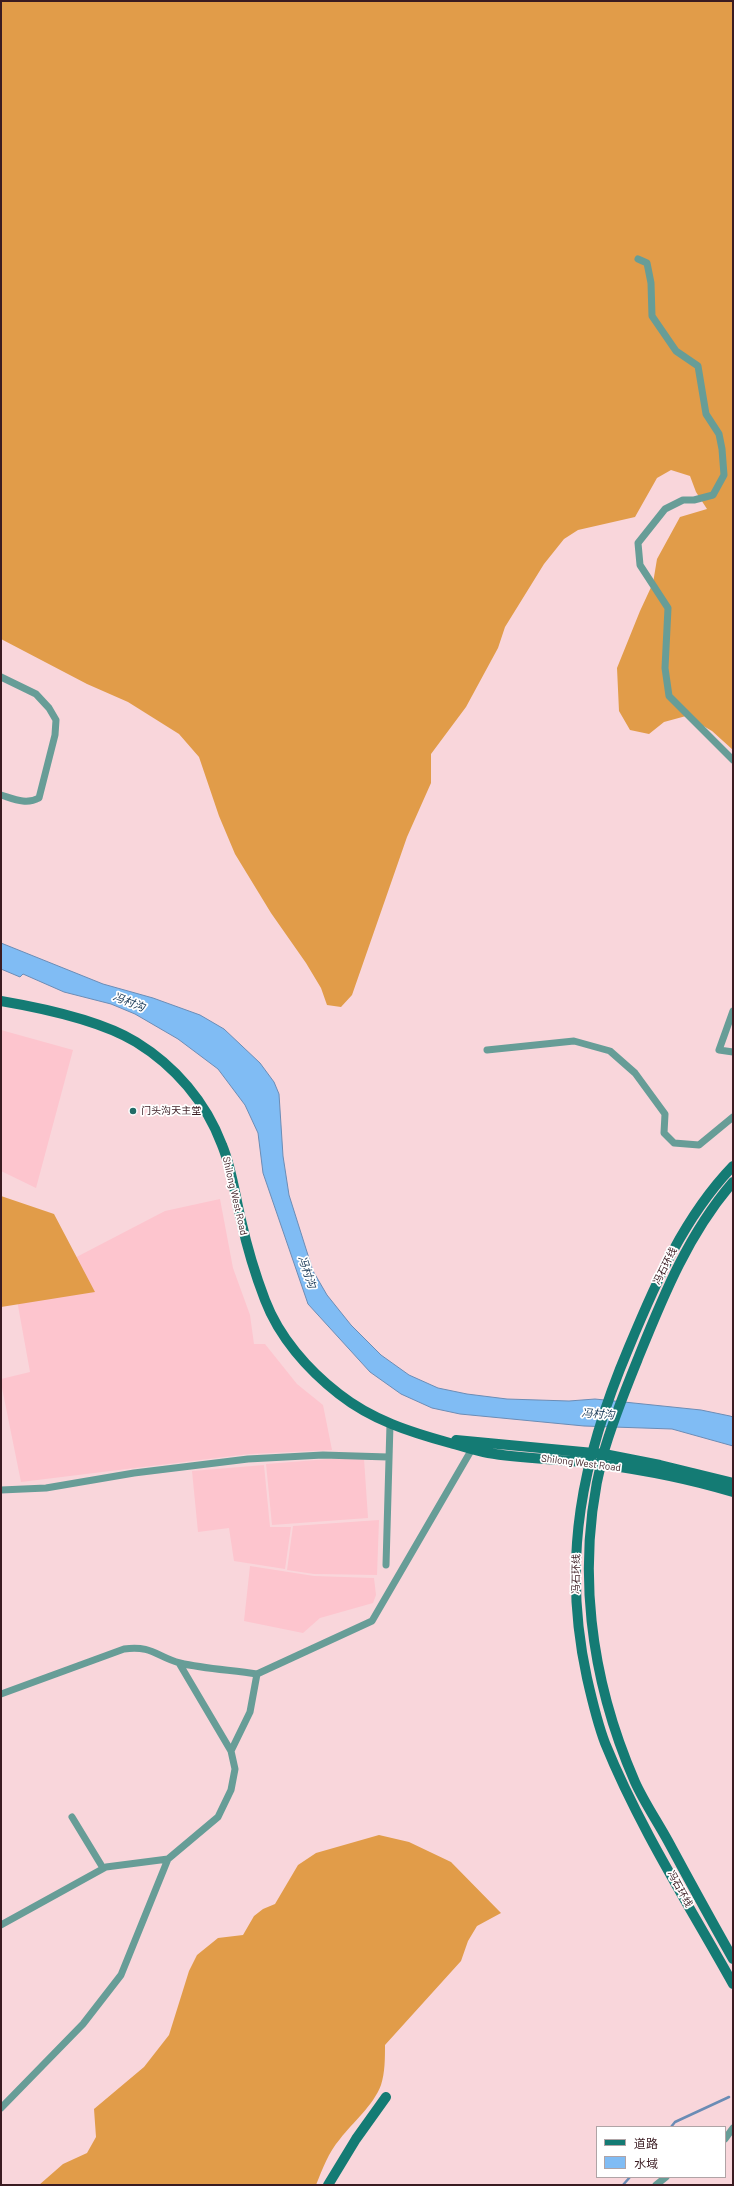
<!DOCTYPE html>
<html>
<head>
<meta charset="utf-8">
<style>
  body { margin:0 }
  #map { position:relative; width:734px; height:2186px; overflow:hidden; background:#f9d6db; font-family:Barlow,"Noto Sans SC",sans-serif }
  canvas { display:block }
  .frame { position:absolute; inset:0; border:2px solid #3a1b21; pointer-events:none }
  .legend { position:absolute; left:596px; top:2126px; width:130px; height:52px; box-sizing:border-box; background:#fff; border:1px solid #b0a4a6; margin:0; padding:5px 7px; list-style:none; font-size:12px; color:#3a1b21 }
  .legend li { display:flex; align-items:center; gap:8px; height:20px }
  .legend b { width:20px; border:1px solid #b0a4a6 }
</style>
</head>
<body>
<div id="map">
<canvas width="734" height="2186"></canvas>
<div class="frame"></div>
<ul class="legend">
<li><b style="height:5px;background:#147b74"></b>道路</li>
<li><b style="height:11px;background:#80bcf4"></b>水域</li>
</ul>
</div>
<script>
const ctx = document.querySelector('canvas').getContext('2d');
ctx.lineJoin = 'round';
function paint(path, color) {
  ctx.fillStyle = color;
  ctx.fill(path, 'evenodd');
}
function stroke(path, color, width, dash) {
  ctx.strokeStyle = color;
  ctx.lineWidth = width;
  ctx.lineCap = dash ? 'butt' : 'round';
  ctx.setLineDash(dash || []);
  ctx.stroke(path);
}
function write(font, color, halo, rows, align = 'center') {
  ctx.font = font + ' Barlow,"Noto Sans SC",sans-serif';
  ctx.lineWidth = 3.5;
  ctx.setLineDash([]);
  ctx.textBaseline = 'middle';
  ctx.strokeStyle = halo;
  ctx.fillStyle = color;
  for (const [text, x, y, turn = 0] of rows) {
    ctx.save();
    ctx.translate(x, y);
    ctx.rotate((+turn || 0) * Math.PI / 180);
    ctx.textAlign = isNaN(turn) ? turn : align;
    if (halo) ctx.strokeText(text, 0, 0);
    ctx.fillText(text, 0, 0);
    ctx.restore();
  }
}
const built = new Path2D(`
  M1,1030L73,1050L36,1188L1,1171Z
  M220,1199L233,1268L250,1315L254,1344H265L297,1384L323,1405L332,1450L249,1454L21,1482L1,1383V1379L30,1372L15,1289L165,1211Z
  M329,1459H364L368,1518L272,1525L266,1464Z
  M264,1465L270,1527H291L285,1569L234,1561L229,1528L198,1532L192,1471Z
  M379,1520L377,1575L314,1574L287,1570L293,1526Z
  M250,1566L314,1576L374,1578L376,1595L373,1603L320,1618L303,1633L244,1621Z`);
const forest = new Path2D(`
  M1,1H733V750L712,731L686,716L664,722L649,734L630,730L619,711L617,668L640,611L653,583L657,559L680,517L707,509L696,492L690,476L671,470L657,478L635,517L578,530L564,539L544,564L505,627L498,648L466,707L431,754V783L407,837L352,995L341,1007L327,1005L321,988L306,963L271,913L235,854L219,816L199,757L179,734L128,702L87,684L1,639Z
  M1,1196L54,1214L95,1292L1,1307Z
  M379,1835L409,1842L451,1862L501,1913L477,1926L468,1941L461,1961L385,2045C385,2058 385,2073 381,2085C373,2106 353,2122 340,2139C328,2153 323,2168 316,2185H39L63,2164L87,2153L96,2137L94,2109L144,2067L169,2035L189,1971L197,1955L218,1938L243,1935L254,1916L263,1909L275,1904L298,1865L316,1853Z`);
const water = new Path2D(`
  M1,943L103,984L153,998L200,1015L224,1029L260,1063L274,1082L279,1094L283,1156L289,1195L313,1271L327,1295L351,1325L381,1355L409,1375L438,1388L467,1394L507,1399L569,1401L595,1399L701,1410L730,1416L733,1417V1446L672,1429L584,1426L460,1414L432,1408L401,1394L370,1372L308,1304L263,1173L258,1133L245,1105L218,1069L178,1039L135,1014L111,1004L64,992L23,974L20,977L1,969Z`);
const stream = new Path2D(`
  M671,2127L675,2122L729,2097
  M623,2185L630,2177`);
const street = new Path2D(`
  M638,259L647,263L651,283L652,316L676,351L698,366L706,414L719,434L722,449L724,475L713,495L694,500H683L665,509L638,543L640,565L668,608L665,668L669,696L733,760
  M1,677L36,694L49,708L56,720L55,735L39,798C26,805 14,799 1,795
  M733,1011L719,1050L733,1052
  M487,1050L574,1041L610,1051L635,1073L665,1114L664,1133L674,1143L699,1145L733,1117
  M1,1490L46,1488L134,1473L248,1459L323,1455L388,1457
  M386,1565L390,1424
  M257,1674L372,1621L472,1449
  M1,1694L124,1649C152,1645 157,1657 180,1663C205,1669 232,1670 257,1674L250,1712L231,1751
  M72,1817L103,1868
  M1,1925L106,1867L168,1859
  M1,2108L83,2024L121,1975L168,1859L218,1817L231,1790L235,1769L231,1751L179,1663
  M725,2139L733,2128
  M656,2185L666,2177`);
const secondary = new Path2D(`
  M1,1001C42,1008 100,1020 136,1042C175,1066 206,1102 222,1145C232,1169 235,1195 241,1220C247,1247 255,1274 265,1300C279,1337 308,1370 339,1394C372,1420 410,1432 450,1443C462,1446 475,1451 488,1453C524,1459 562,1459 599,1464C644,1470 690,1479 733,1492
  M733,1166C684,1217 656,1282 629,1347C582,1458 561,1559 587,1678C592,1700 597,1722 605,1743C639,1827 689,1905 733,1984
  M733,1182C689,1233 664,1294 639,1356C626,1388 612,1422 603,1455C575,1565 590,1679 635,1782C644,1802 657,1821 668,1841C689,1880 711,1920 733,1959
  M456,1440L604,1454L660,1465L733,1483
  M328,2185L356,2139L386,2097`);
const markers = [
  [133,1111,4,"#226c67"]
];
const poiNames = [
  ["门头沟天主堂",141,1111]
];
const streetNames = [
  ["Shilong West Road",235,1196,77],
  ["冯石环线",665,1266,-63],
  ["Shilong West Road",581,1463,7],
  ["冯石环线",576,1574,-89],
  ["冯石环线",680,1889,61]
];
const waterNames = [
  ["冯村沟",129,1002,21],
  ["冯村沟",307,1272,71],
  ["冯村沟",598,1414,4]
];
paint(built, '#fdc5ce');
paint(forest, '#e19c49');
paint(water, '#80bcf4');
stroke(water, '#6b8cb5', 1);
stroke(stream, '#6b8cb5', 2.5);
stroke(street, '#679d97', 7);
stroke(secondary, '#147b74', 10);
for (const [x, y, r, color] of markers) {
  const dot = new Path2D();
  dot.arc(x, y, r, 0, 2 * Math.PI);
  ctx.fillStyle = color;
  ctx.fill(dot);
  stroke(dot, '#fff', 1.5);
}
write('10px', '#3a1b21', '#fff', poiNames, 'left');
write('10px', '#3a1b21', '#fff', streetNames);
write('italic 11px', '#1a3a57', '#fff', waterNames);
</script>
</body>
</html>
